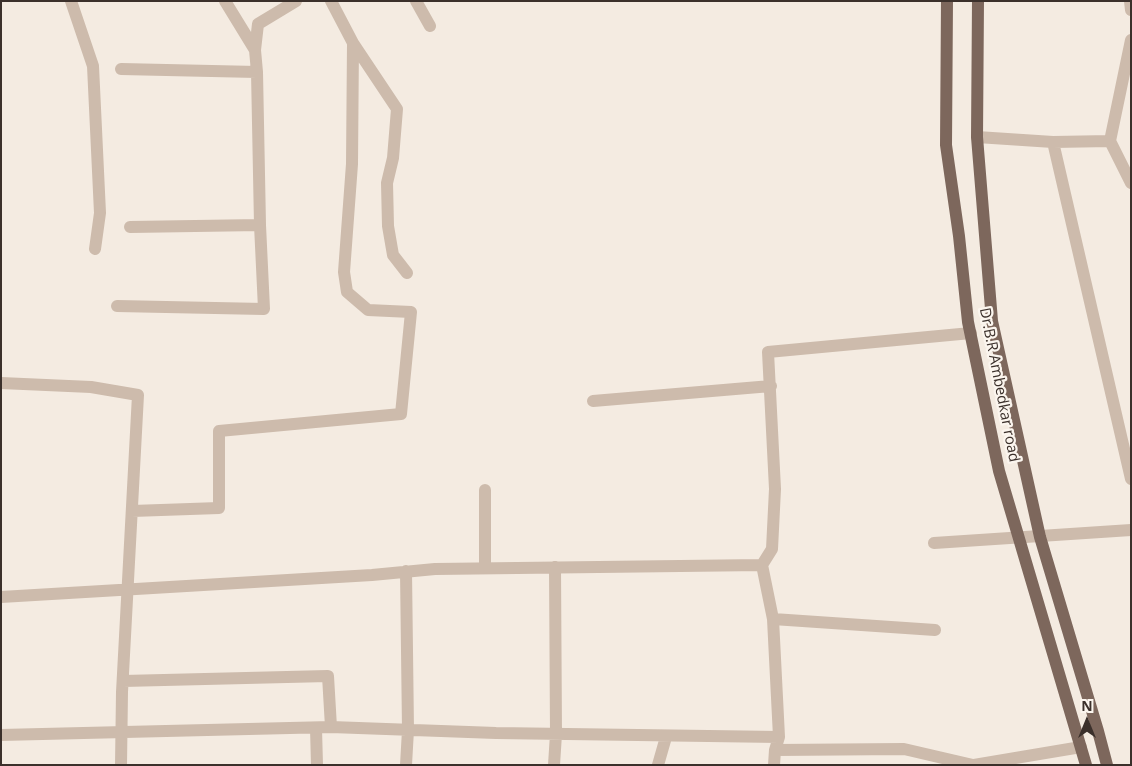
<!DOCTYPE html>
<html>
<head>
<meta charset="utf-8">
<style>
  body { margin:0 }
  #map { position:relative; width:1132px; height:766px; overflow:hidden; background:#f4ebe1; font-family:"Open Sans",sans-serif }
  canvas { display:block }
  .frame { position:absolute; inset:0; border:2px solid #3b302b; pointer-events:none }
  .north { position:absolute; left:1062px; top:696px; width:50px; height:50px; -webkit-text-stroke:4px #fbf5ee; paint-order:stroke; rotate:0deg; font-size:14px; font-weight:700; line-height:20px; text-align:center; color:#3b302b }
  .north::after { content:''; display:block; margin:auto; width:18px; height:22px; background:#3b302b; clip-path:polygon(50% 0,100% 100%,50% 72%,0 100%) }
</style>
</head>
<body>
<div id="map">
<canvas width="1132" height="766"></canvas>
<div class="frame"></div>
<div class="north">N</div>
</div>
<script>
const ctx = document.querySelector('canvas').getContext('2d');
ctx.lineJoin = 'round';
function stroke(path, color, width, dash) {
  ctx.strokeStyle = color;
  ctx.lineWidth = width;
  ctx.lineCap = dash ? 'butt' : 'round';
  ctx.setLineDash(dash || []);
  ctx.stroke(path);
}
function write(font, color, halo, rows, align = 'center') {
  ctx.font = font + ' "Open Sans",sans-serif';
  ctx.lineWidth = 4.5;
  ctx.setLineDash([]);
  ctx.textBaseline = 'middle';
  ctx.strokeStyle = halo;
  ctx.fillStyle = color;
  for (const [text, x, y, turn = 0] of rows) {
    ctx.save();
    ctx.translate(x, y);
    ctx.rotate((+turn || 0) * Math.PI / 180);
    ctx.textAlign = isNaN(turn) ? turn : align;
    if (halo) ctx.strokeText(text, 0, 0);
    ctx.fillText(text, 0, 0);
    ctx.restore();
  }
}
const minor = new Path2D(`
  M71,1L93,66L100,213L95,249
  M225,1L255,50
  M331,1L353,43
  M416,1L430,26
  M1130,1L1131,10
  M121,69L257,72L255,50L258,24L296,1
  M977,137L1053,142L1110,141L1131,40
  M1110,141L1131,183
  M1053,142L1131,479
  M130,227L260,225L257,72
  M117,306L264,309L260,225
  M1,383L91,387L138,395L122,692L121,765
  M593,401L771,386
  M485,490V568
  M132,511L219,508V431L401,414L411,312L368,310L347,292L344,272L352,164L353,43L397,109L393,158L387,183L388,226L393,255L407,273
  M934,543L1131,530
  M762,565L772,549L775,489L768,352L971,333
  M1,597L372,575L435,569L762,565L773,619L935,630
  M773,619L779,737
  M331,727L496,733L779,737L775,750L904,749L973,765
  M316,728L317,765
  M1,735L331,727L328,676L123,681
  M406,765L408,730L406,571
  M554,765L556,734L555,567
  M658,765L666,737
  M774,765L775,750
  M974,765L1081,747`);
const major = new Path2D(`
  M947,1L946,145L959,236L968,322L999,471L1086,765
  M978,1L977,137L992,321L1040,537L1098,731L1107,765`);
const streetNames = [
  ["Dr.B.R Ambedkar road",999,385,79]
];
stroke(minor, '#cdbbac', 12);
stroke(major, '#7d675c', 12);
write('15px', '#3b302b', '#fbf5ee', streetNames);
</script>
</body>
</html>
